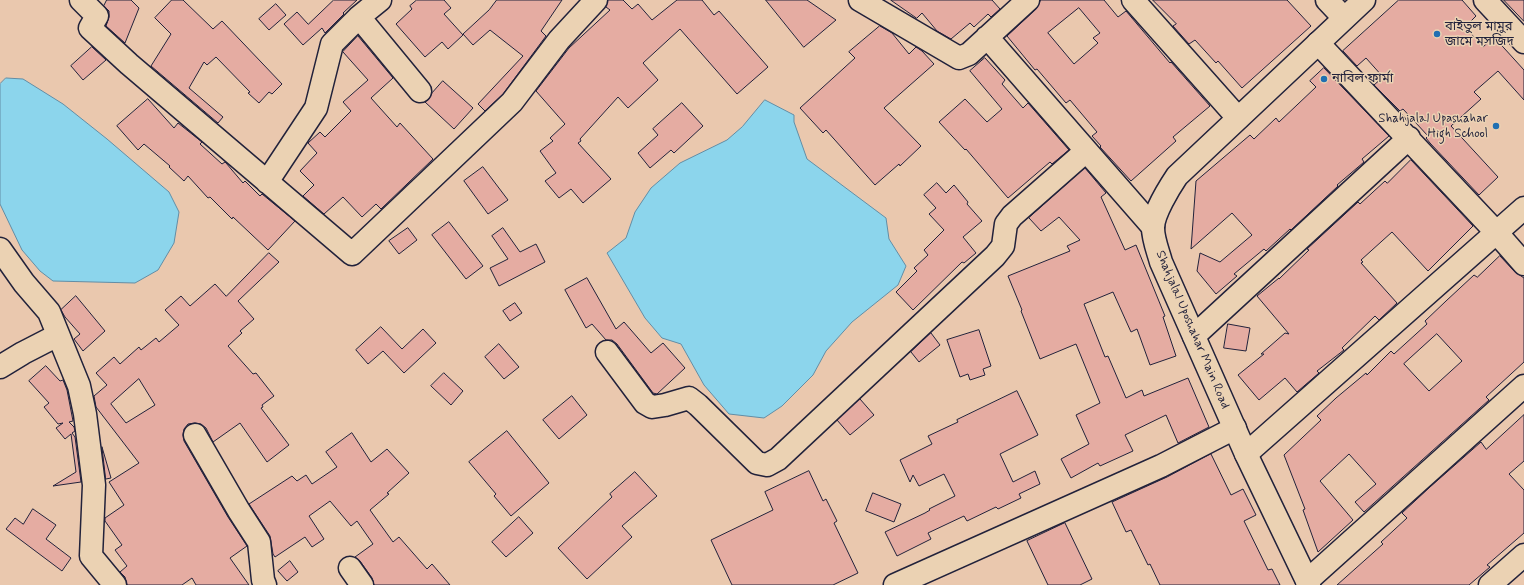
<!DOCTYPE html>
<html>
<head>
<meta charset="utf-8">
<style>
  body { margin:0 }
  canvas { display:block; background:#eac8ae }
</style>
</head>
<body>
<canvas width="1524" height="585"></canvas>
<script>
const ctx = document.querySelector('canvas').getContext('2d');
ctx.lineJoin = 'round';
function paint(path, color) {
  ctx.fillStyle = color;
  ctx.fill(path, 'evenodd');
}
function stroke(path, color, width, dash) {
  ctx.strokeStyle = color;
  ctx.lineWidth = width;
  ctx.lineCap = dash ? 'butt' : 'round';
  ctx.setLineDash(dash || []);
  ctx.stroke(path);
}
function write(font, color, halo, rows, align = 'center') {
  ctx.font = font + ' Mynerve,"Noto Sans Bengali",sans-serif';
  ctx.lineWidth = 3;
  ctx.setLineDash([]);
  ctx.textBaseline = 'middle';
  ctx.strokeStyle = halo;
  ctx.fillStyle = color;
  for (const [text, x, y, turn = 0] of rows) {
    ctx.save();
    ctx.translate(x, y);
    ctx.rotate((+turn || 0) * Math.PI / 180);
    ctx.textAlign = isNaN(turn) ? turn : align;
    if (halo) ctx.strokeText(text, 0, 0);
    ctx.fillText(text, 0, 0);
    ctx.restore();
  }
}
const water = new Path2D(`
  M6,78L23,79L63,104L107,139L169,192L179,212L174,243L158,270L135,283L53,281L40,271L22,250L0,204V84Z
  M765,100L794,115V122L807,159L886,218L889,239L906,266L898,285L852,322L826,351L813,375L782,406L764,418L729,414L704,385L681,344L662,338L645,318L607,253L626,238L635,212L651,188L680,163L727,140L742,127Z`);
const building = new Path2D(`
  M107,0H131L139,8L125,43L106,26L109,17V11L104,6Z
  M172,0H183L213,29L222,21L282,84L272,94L269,92L259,103L248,93L250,92L216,57L207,65L204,62L189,88L223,117L218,123L151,66L171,34L155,18Z
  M334,0H357L343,13L344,14L325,33L322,28L303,45L284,24L297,12L308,24Z
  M417,0H444L451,8L444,14L463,35L448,49L442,42L425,57L396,24L412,9L410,6Z
  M497,0H562L541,31L546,36L503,94L485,111L478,104L523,56L490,30L473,45L463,34L489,10Z
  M608,0H623L632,9L638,4L652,20L677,0H702L714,15L719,11L768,67L737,94L680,29L643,63L658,80L628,108L618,97L580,139L581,141L578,143L611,179L583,203L571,189L559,198L545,181L556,173L540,151L553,141L550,138L565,124L536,91L569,48L610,10L606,7Z
  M766,0H807L836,20L804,47Z
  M891,0H992L1000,9L991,17L988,14L974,27L970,23L951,39L937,31L922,13L917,18Z
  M1041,0H1104L1118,17L1126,11L1170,63L1171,62L1210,106L1173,137L1176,141L1131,181L1100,147L1101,146L1092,136L1097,132L1070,100L1066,103L1037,69L1035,70L1007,36L1036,9ZM1079,8L1100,33L1093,38L1098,43L1074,64L1048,33Z
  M1153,0H1287L1311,26L1242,88L1218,61L1216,63L1195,40L1189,44L1173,26L1176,24Z
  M1399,0H1462L1476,16L1465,27L1483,47L1494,37L1524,70V100L1498,71L1474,92L1481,99L1451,126L1498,177L1479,195L1430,143L1426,138L1428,136L1403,109L1400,111L1374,85L1383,77L1366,58L1357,66L1343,51Z
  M1504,0H1524V21Z
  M276,4L286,15L269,30L259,19Z
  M880,26L892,33L909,54L916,47L922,51L934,64L884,108L921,146L900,166L899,164L875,185L826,130L823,133L800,108L855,58L849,52Z
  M358,36L393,78L371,98L397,127L400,123L433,159L381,209L376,204L362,217L343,197L324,214L303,196L314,185L300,171L317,153L308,143L320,132L325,137L351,111L343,102L368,80L343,52Z
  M92,47L106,60L83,80L71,66Z
  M985,58L1005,80L1002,84L1023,108L1028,103L1069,150L1052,164L1050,162L1008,198L966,149L965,150L939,122L965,99L987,122L1002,109L970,71Z
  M1324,68L1389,136L1362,159L1364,162L1337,185L1338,186L1291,230L1290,229L1266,251L1264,249L1234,274L1237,276L1216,294L1197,271L1200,253L1220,262L1252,235L1232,213L1191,249L1196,181L1250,135L1254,139L1276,118L1279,122L1316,87L1310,81Z
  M443,81L473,108L454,129L425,102L428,100L432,93Z
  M148,99L174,128L178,123L202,142L200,144L222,164L225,162L226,163L243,183L245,181L260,196L262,194L295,221L268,250L233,217L232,219L210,197L208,198L188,176L184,181L169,167L170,166L144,144L138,150L117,126Z
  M682,103L703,126L674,153L671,150L650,168L638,153L658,135L653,129Z
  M1411,160L1473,226L1428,271L1392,232L1361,260L1363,262L1361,263L1397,303L1379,320L1375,316L1342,348L1344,350L1317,371L1319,373L1297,392L1285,378L1259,400L1238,375L1264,354H1261L1285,333L1289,334L1257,296L1279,278V279L1309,250L1307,249L1358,202L1360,204L1385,181L1387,183Z
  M483,167L508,200L488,214L464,181Z
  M1085,168L1106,193L1101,197L1125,250L1136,245L1165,316L1163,317L1176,356L1150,365L1137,329L1131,332L1113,292L1084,304L1105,357L1108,356L1126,398L1142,390L1144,396L1188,378L1209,427L1178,443L1166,415L1125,435L1133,451L1100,466L1098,463L1071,478L1061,459L1089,444L1076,415L1100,403L1076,344L1040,359L1021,311L1022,310L1008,276L1070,251L1067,246L1080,240L1059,217L1041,231L1029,218Z
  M937,183L946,193L954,185L968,202L967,204L982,221L963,237L976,253L964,263L962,262L913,310L896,292L917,271L914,268L928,255L924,250L944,230L929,214L936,208L924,195Z
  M449,222L483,266L466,279L432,235Z
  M408,228L417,240L399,254L389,241Z
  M503,228L520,252L536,244L545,262L499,286L490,268L508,259L492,236Z
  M269,253L279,262L238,301L254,319L240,331L242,333L228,346L253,374L256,373L274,396L262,405L263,407L261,408L289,445L267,462L240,423L213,442L206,428L201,424L195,423L188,424L184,429L183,435L184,441L228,517L247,546L230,558L249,585H196L192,578L182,585H127L125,577L120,572L127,566L115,550L122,545L105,521V518L124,505L109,482L139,463L96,407L94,396L107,385L96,373L114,357L120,364L139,347L141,350L156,338L159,342L179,325L165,310L181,296L190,306L215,284L226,296ZM139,379L155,405L126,423L111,404Z
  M1500,256L1515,272L1524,278V362L1486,397L1489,400L1364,512L1355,502L1376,484L1349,454L1320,481L1353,520L1318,552L1303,510L1305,509L1284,455L1321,420L1317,416L1336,398L1366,373L1367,375L1391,351L1394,354L1427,324L1425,321L1446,301L1474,275L1477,277ZM1437,334L1462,361L1429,391L1404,364Z
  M587,278L616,329L624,322L651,353L663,343L685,368L657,394L653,393L617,344L612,340H606L592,324L586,328L565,290Z
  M76,296L105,331L83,351L74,339L80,334L65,317L61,310Z
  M515,303L522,313L510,321L503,311Z
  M1228,324L1250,328L1246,351L1224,348Z
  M381,327L402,349L423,329L436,343L404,373L383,351L368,364L356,350Z
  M979,330L991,366L983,369L985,375L970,380L968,374L960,377L947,340Z
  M931,333L940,345L919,362L911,352Z
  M499,344L519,367L504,379L485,357Z
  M46,366L60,381L63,380L67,390L73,421L69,422L74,427L75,431L72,433L75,437L81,482L53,486L76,472L71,434L65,439L56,428L63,423L58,424L44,407L49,403L29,381Z
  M444,373L463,391L451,405L431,386Z
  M1017,391L1038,435L1000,454L1013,482L1035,471L1040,484L1019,494L1021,498L998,509L996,507L967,521L964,516L928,533L931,539L897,556L885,532L925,513L930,510L929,509L955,496L944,474L919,486L913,475L910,482L900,460L932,444L928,436L958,422L957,420Z
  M572,396L587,415L559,439L543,420Z
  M860,399L874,415L850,435L837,420Z
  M1524,415V461L1509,474L1524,490V533L1487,565L1490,567L1469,585H1337L1383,544L1381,542L1407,518L1402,513L1430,487L1481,442L1486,449Z
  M507,431L549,483L511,516L494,496L496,494L469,462Z
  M352,433L371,462L387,449L409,473L387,493L389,494L370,510L393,542L399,537L427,569L432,564L450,585H374L372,578L360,561L355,557L373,544L357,521L351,526L330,501L309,516L324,539L312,547L305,537L275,557L273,554L270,536L249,504L292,476L297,481L306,475L312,484L337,467L326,452Z
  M102,447L111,478L106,479Z
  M1211,454L1231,495L1243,489L1256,515L1244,521L1268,570L1272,569L1280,585H1160L1150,564L1148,565L1131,530L1126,532L1112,502L1167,477Z
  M809,471L823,501L826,499L837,521L834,523L858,573L833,585H732L711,540L773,510L765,492Z
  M635,472L657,496L622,526L632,537L587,579L558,548L612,497L610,494Z
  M873,493L901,504L894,522L866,511Z
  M33,509L56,525L46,539L71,558L62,571L6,529L15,518L23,524Z
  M519,517L533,533L506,557L492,542Z
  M1065,523L1092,579L1080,585H1048L1027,541Z
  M290,561L298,572L287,581L278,571Z`);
const minor = new Path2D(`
  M81,0L97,16L90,28L129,64L352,254L512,102L559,40L596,0
  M860,0L959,58L969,54L1028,0
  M1133,0L1238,118
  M1327,0L1344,18
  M1485,0L1524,42
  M359,17L420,91
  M987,37L1153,227
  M1318,43L1496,232L1524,264
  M267,182L316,108L332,44L359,17L380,0
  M0,249L24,283L49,312L79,386L85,414L94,485L91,556L115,585
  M1194,336L1409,138
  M607,352L645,403L652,407L665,405L689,398L698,405L757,463L767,465L778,459L995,256L1003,246L1006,224L1012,216L1086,151
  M0,367L23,353L58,335
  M195,435L239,511L259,542L263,580L265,585
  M1246,454L1524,208
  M350,568L362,585
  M1307,581L1524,386
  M895,585L1161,466L1235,428
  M1490,585L1524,555`);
const major = new Path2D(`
  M1309,585L1246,454L1161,262C1158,251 1153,239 1153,228C1153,214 1169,188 1177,176L1364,0`);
const markers = [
  [1437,34,4,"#1f6fb2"],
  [1324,79,4,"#1f6fb2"],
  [1496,126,4,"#1f6fb2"]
];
const poiNames = [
  ["বাইতুল মামুর",1445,27],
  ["জামে মসজিদ",1445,42],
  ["নাবিল ফার্মা",1332,79],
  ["Shahjalal Upashahar",1488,119,"right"],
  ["High School",1488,134,"right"]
];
const streetNames = [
  ["Shahjalal Uposhahar Main Road",1192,330,67]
];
paint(water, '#8cd5ec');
stroke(water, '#628da5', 1);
paint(building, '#e5aca2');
stroke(building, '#22223b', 1);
stroke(minor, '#22223b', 25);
stroke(major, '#22223b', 25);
stroke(minor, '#ebd2b3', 22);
stroke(major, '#ebd2b3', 22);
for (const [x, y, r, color] of markers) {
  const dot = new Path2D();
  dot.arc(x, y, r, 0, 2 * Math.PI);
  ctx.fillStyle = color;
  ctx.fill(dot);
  stroke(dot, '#ebd2b3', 1.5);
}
write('13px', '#22223b', '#ebd2b3', poiNames, 'left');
write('13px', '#22223b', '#ebd2b3', streetNames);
</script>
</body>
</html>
